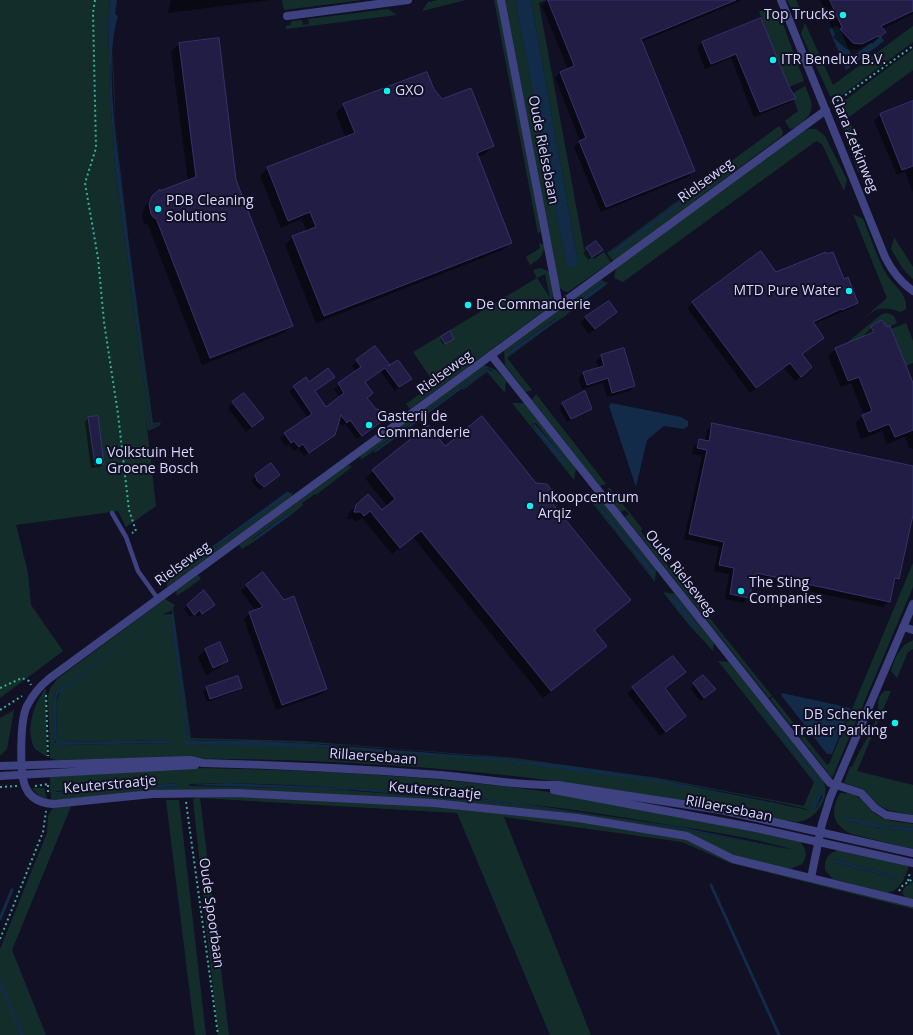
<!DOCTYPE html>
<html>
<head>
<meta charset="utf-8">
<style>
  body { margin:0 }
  canvas { display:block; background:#111024 }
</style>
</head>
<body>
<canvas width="913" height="1035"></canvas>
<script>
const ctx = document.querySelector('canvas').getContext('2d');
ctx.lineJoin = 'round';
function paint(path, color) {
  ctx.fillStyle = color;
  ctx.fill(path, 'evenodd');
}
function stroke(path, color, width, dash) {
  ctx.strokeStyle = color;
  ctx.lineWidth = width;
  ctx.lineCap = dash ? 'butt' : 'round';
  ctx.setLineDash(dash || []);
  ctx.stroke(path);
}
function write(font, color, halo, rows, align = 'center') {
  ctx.font = font + ' "Open Sans",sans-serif';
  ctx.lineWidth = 4;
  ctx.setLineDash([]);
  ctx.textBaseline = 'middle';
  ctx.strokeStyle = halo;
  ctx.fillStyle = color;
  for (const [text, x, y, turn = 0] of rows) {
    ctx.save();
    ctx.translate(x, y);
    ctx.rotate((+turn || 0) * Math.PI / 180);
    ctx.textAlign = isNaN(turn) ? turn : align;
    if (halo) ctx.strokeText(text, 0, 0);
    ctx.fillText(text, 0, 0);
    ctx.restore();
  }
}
const green = new Path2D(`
  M0,0H110L107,31L108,22L110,96L115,166L150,428L158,424L151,425C136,300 115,176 112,51C115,76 114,101 116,127C125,226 140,324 153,423L161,422L159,426L148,431L145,410L156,506L126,527L118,511L16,525L28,573L31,605L63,651L0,698Z
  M282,0H363L284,10Z
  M438,0H466L422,11L428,2Z
  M494,0H498L541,231L538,234Z
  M504,0H515L567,266H575L578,262L531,0H546L539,3L584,249L594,259L604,252L611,262L568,292L564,291L559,287Z
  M787,0H796L803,16L793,12Z
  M770,8L779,13L804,81L789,87L759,12Z
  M388,9L397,15L286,29V26L290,25L292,21L302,20L303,25L309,24L308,19Z
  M805,23L833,85L913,26V42L838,98L834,99L830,96L801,34Z
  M913,49V70L849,117L870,183L868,175L858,172L836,107Z
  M805,86C812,102 817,111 801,123C797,126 794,129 790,129L785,121L798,111L792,94Z
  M779,126L783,131L782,136L613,261L607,253ZM719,173L721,175L614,253L613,250Z
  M810,129H816L825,136L847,180L844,191L822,144L816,141L623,282L614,278L616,268L804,131Z
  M853,214L863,219C871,237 877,259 887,275C895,287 908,295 906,309L901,312C876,304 875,310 856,325L887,298Z
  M890,231L913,267V279L903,269L891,249L894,238Z
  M539,243L544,245C545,255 538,260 530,265L526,257L540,248Z
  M541,268L549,272L553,296L548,308L410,409L406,404L503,333L434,383L413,352L537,278L533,270ZM545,274L550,298L537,278Z
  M601,280L608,283L606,285L604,282L566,310L567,315L557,321L556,318L508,352L510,355L551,326L507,358L532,390L526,392L505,365L504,351Z
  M887,313L894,316L897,323L887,328L882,320L871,327L874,332L845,344L882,314Z
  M906,323L913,341V363L906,366L893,332L889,330Z
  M484,365L496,370L506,381L505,393L487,372L463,390L462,389L487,370L494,373L490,369L486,368L361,460L360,456Z
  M536,394L606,484L600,486L532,400Z
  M512,403H524L576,468L574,480ZM533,423H536L567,462L532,425Z
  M348,465L352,467L316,495L315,494L302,503L303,505L291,515L289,513L253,538L255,541L242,549L239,545Z
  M609,487L641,527L642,529L641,532L772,696L769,698L625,517L629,514L625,510L621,512L606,493Z
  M292,492V496L167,587V580H170Z
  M586,495L598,496L656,570L655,582ZM596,501L654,571V575H651L594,502Z
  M913,563V587L832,778L770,699L773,697L827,765L829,764Z
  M198,575L201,579L177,596L176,591Z
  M663,592L675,594L714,643L713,651L688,624Z
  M165,599L175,605L173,608L191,738L301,741L515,758L658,778L804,806L814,782L718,661L729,662L823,780C832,798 814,822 796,822C705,805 614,788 523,777C368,759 212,756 56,760L50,758L48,696L50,689L57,679ZM172,610L189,737H187L170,614L162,615ZM56,692H60L56,702L57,741L60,742L171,740L172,743L57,745L55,742L54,696ZM762,709L821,783L822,797L816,808L811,807L820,793V786ZM185,741C255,739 326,744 396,749C501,757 605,769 709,789C742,795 775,801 807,809V810C603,765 394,745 185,744Z
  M913,640V649L908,652L897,678L891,671C894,659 900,645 913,640Z
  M45,689L46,690L47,757L35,749C25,730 33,706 45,689Z
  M885,691H891L857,771L913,785V815L888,810L878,805L863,789L844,783L850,767H852C859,750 871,734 877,716C880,706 875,697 885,691Z
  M14,710L7,749L0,756V718Z
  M196,768C323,770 451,777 577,796C651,808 725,825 799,840C805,848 809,855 802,864L790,869L740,858L719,849L694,835L687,833L473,804L152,792L51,800L50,777ZM178,783L179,786L56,794V791ZM228,783C370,787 511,798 652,822C699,830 748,836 794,850L626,819L507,803L329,789L190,786L189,784Z
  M32,788H44L47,799L39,796Z
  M840,793C864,792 862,806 879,816C889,822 901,822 913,824V828L885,826L844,818V820L874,827L913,831V849L851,834C832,824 830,812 840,793Z
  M204,795L391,803L580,821L687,839L717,855L913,906V909L730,863L682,842L504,817L591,1035H550L457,813L200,798L229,1035H218L193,799Z
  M166,800H179L206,1035H195Z
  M72,804L12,950L46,1035H0V949L47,833L48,816L53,808Z
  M840,849L909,865C906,877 901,889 888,893L833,879L825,870C824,858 829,853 840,849ZM834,859L898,877L897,879L833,862Z
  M913,882V899L905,897L902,893L905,887Z`);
const water = new Path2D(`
  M110,0H117L115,14L118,16C106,55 114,116 118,157C129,247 140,335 151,425L158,423L150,428L115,166L110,96L108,22Z
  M515,0H531L578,262L576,266L567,267Z
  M838,25L852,57L879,37L881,36L884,41L846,70L829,29Z
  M719,173L721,175L614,254L612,251Z
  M604,282L606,285L567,314L566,310Z
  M557,318V321L510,355L508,352Z
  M486,368L494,373L492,375L487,370L375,453L374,451Z
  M611,403L681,417L688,421V426L684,429L664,426L647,440L636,487L609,406Z
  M534,423L562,455L567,465H563L533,426Z
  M288,491L290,494L169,580L168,579Z
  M596,501L654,571V575H651L594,502Z
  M289,513L291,515L255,541L253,539Z
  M670,595L678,601L699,629L696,631L669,598Z
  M173,613L189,738H187L170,615Z
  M143,628L58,694L56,702L57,740L60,742L171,740L172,743L57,745C53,739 52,698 56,692Z
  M782,693L851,708L832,754H827L781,695Z
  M762,708L821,783L822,794L815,809L810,808L820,793V786L761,710Z
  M185,741H257L316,744L497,758L571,766L661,780L808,810L663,783L501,761L337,748L185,744Z
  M178,783L179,786L56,794L55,792Z
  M228,783L368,789L512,802L680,827L794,850L626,819L507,803L352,790L189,785Z
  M845,817L885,826L913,828V831L874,827L844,820Z
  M834,859L898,877V879L833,862Z`);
const shadow = new Path2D(`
  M171,0H271L168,13Z
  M548,0H743L641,42L694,171L688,177L601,212L574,147L580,141L555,78L560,72L568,69L542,6Z
  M820,0H913V14L882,29L885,32L872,44L871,42L857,50L846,49L833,37L835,35Z
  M760,19L788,88L794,98L789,103L754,117L731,58L705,69L697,48L702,42Z
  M218,39L235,180L292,325L284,333L202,365L148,225L144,223L142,217L144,207L159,191L188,181L171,52L179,44Z
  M433,90L441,101L493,146L485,154L477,157L511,242L503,250L316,323L285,245L293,237L307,232L302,219L281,228L260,176L268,168L346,138L336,113L344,105Z
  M913,102V192L905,172L897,175L874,121L880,115Z
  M596,242L601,250L588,260L583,253Z
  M775,273L844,280L857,303L852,308L813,324L823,338L801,355L805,373L795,381L784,368L750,393L687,308L693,302Z
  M616,312L589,334L580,323L586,317Z
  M882,321L913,385V449L909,448L905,437L887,444L882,431L861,439L855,423L864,415L851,383L841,387L828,356L836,349L865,337L864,335L871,328Z
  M449,333L451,340L443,345L440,339Z
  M375,347L388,365L385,369L398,361L410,378L395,391L381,372L364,383L372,393L367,398L379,423L357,439L345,424L342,426L338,421L334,435L304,456L298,448L294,451L289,444L286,447L280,438L308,418L289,391L305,379L309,383L333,377L314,391L326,408L340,397L334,389L356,371L352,366Z
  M602,356L634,386L629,391L607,397L603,383L582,389L578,378L584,373L599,369L596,361Z
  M585,393L591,408L567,422L559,407Z
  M233,402L262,418L246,432L228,408Z
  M88,418L103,464L100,467L91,468L85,422Z
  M713,424L913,467V510L898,579L892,585L889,601L883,607L753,579L748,597L743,603L725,599L729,574L714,571L719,547L684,539L702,456L692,454L694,446L700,440L705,441L707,430Z
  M428,426L445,447L550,502L630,600L593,631L605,646L543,698L413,537L392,554L362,518L356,522L353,519H347L349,513L357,505L382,512L388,507L365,478Z
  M256,476L276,478L260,490L253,484L252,480Z
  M263,573L326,689L320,695L276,710L244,619L250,613L256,611L241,591Z
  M203,592L213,605L198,617L196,613L190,617L184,609Z
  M219,643L226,661L219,668L206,675L198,657L205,650Z
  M673,657L685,672L664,689L685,716L660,736L627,693Z
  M703,677L711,693L700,701L690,688Z
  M207,688H241L237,691L207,702L203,691Z`);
const stream = new Path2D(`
  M711,885L779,1035
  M0,919L12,890
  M0,982L22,1035`);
const building = new Path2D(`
  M548,0H736L641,39L695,171L606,207L579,141L586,138L560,72L574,66Z
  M830,0H913V11L881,26L886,32L880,37L878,36L862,44L853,43L840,29L842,28Z
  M761,18L789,87L796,98L760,112L736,54L711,64L702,42Z
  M219,38L236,180L293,326L210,358L156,218H154L151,214L149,204L152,196L160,189V191L196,177L179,43Z
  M427,72L434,89L442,99L471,88L494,146L477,153L512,243L324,316L292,236L316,227L310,212L288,221L267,167L355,133L343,104Z
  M913,101V166L902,170L880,114Z
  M596,241L603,250L592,257L586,248Z
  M761,251L776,272L826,252V254L833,252L844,279L848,277L858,303L842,310L841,309L813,322L824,338L802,354L812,367L801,377L790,363L756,388L692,302Z
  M609,301L617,312L595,329L585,317Z
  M882,320L887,327L890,326L913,383V430L895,437L889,424L869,432L862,415L872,411L859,377L848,381L835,348L874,332L871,327Z
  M450,331L454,339L445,344L441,337Z
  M375,346L390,365L388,366L398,360L412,379L399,387L385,368L365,382L373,393L367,398L376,409L380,410L385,419L362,436L350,420L347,423L341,415L335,435L309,453L303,444L299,447L294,441L291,443L284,433L312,414L293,386L306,377L309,382L328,368L335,377L315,391L326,407L344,393L338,383L361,367L356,360Z
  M624,348L635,386L612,393L608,378L587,385L583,372L604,366L601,355Z
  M585,391L592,409L571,419L562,403Z
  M244,393L264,418L252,427L232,402Z
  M98,416L104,464L95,465L88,417Z
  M482,416L536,483L547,484L552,491L551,502L631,600L594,630L607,646L551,691L421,531L400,548L370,511L364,516L361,512H354L356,505L368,494L382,510L395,499L372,470L428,425L445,446Z
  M712,423L913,466V515L899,579L895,578L890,602L756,573L749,598L730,594L734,568L719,565L724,542L689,534L707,450L697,448L699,439L709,441Z
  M271,463L280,475L264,487L257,481L255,475Z
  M263,572L284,600L294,596L327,689L282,705L249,612L263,607L246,585Z
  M204,590L215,605L202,614L200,610L194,615L187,605Z
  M220,642L228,661L213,668L205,649Z
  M673,656L686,672L665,688L686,716L666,732L632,687Z
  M703,675L716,689L704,698L693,683Z
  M238,676L242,688L210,699L206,687Z`);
const path = new Path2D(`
  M95,0L93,13L96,148L85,183L98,258L104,322L118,414L129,510L136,531L132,533
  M833,104L913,46
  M0,688L22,678L29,681L31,685
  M46,695L48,756
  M0,710L22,696
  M48,785V795
  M35,786L48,784
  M0,787L17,786
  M186,802L218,1035
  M908,881L910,872
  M899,891L903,885L913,879
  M0,939L43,832L46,811`);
const service = new Path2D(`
  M112,513L126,537L138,571L158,599`);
const minor = new Path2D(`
  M501,0L559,305
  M781,0L885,257C892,271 900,282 913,291
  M287,16L408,0
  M826,110L50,678C40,686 33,694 27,706C20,720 19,774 26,788C31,799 41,803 53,804L152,794L236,793L433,803L578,818L687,836L733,859L913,903
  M491,355L830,783L861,793L875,808L886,815L913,819
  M903,627L913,630
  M811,878L822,824L830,798L913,604`);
const tertiary = new Path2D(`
  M0,766L190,760L203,763C282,765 361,769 440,775C479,778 518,786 558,785L721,810L913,853
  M0,776L195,765
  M554,790L756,828L913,863`);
const markers = [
  [843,15,4,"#0df1f0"],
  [773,60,4,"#0df1f0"],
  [387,91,4,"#0df1f0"],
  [158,209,4,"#0df1f0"],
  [849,291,4,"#0df1f0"],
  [468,305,4,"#0df1f0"],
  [369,425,4,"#0df1f0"],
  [99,461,4,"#0df1f0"],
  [530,506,4,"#0df1f0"],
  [741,591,4,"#0df1f0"],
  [895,723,4,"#0df1f0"]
];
const poiNames = [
  ["Top Trucks",835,15,"right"],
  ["ITR Benelux B.V.",781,60],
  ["GXO",395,91],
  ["PDB Cleaning",166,201],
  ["Solutions",166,217],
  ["MTD Pure Water",841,291,"right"],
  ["De Commanderie",476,305],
  ["Gasterij de",377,417],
  ["Commanderie",377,433],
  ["Volkstuin Het",107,453],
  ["Groene Bosch",107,469],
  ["Inkoopcentrum",538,498],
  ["Arqiz",538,514],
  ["The Sting",749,583],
  ["Companies",749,599],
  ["DB Schenker",887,715,"right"],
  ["Trailer Parking",887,731,"right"]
];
const streetNames = [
  ["Clara Zetkinweg",854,144,68],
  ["Oude Rielsebaan",543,150,79],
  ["Rielseweg",706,181,-36],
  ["Rielseweg",445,373,-36],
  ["Rielseweg",183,564,-36],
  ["Oude Rielseweg",680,573,52],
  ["Rillaersebaan",373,757,4],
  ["Keuterstraatje",110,785,-5],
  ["Keuterstraatje",435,791,5],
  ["Rillaersebaan",729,809,11],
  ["Oude Spoorbaan",211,913,82]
];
paint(green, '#132e2a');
paint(water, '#112b48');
paint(shadow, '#0007');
stroke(stream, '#112b48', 3);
paint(building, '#211d44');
stroke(building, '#36316f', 1);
stroke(path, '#36b09c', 2, [2, 3]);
stroke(service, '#3e4281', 4.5);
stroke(minor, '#3e4281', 8);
stroke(tertiary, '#3e4281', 8);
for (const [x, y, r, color] of markers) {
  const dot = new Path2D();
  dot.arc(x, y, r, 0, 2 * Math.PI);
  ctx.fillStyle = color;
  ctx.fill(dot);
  stroke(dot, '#111024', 1.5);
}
write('14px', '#d6d6fd', '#111024', poiNames, 'left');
write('14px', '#d6d6fd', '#111024', streetNames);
</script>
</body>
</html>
